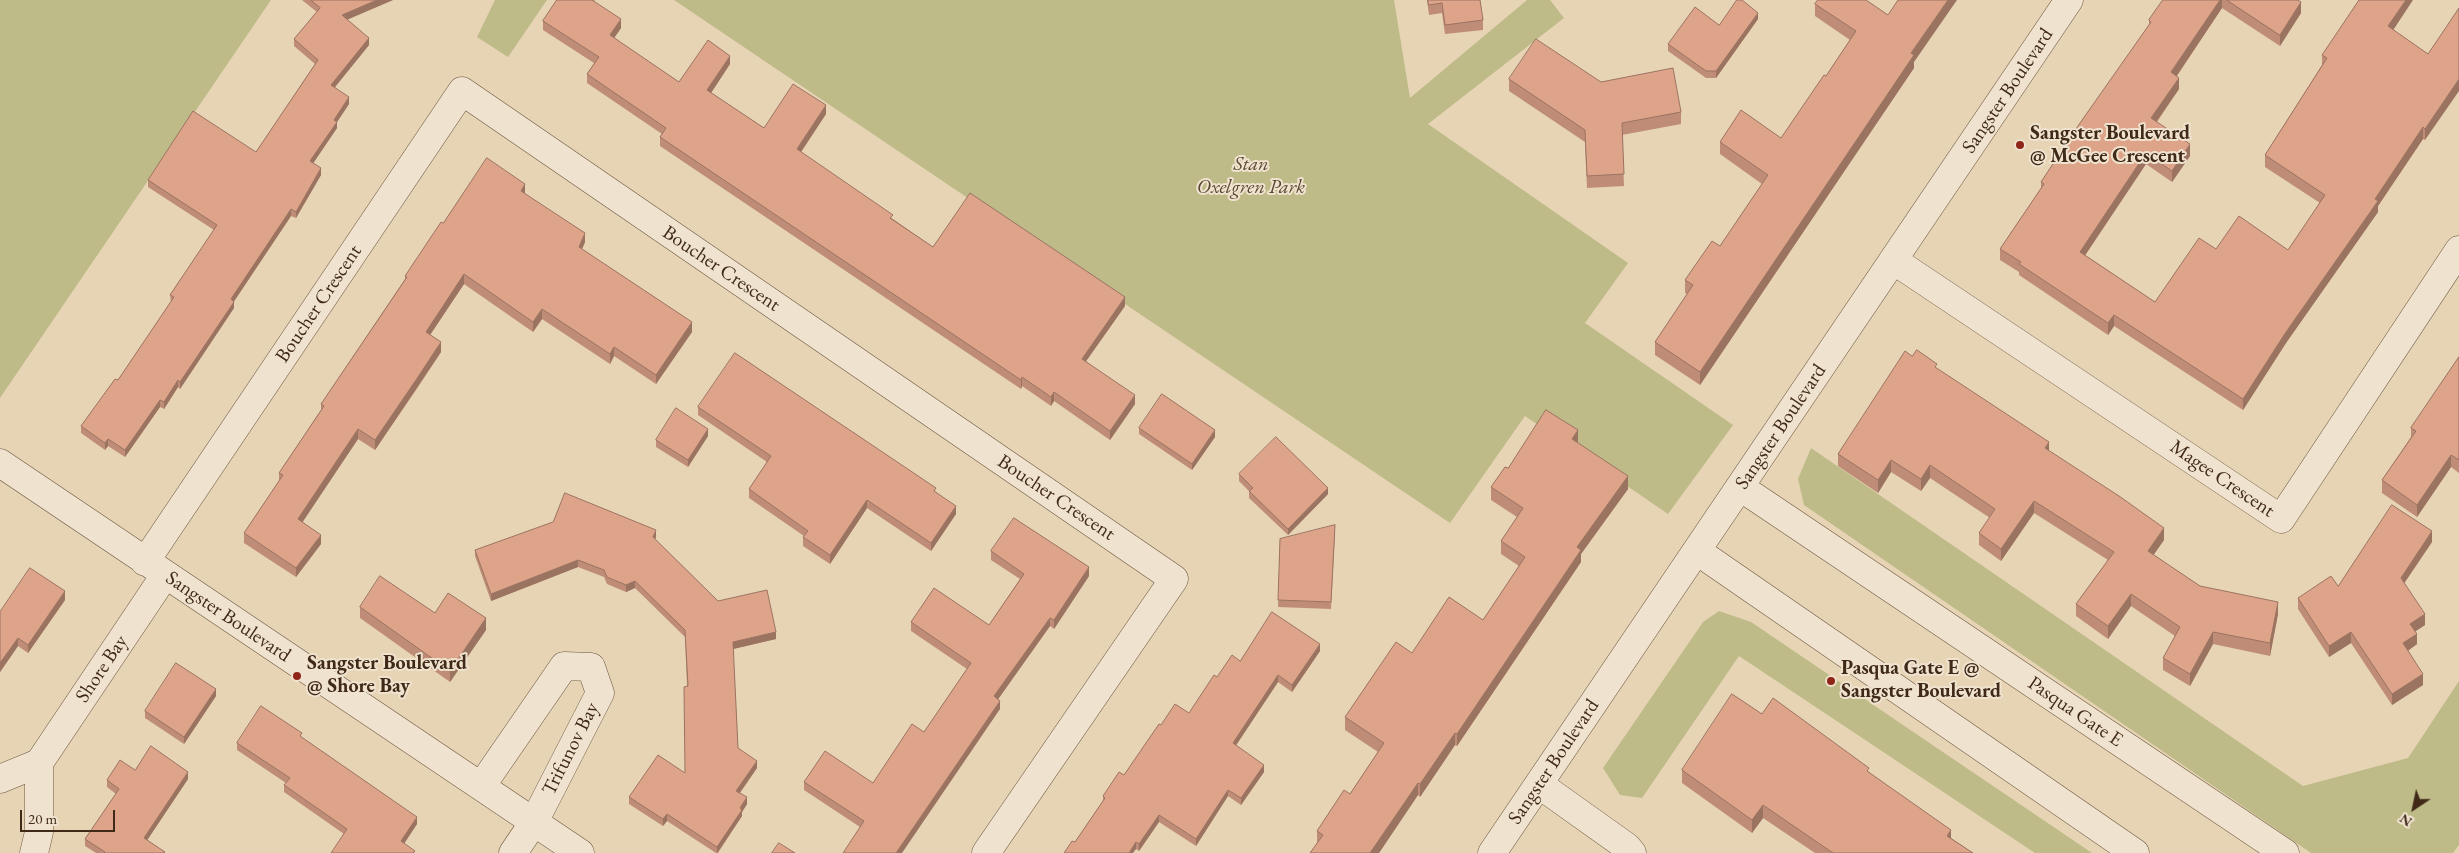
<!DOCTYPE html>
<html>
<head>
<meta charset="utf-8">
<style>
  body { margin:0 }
  #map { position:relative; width:2459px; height:853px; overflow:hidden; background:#e7d4b5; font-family:"EB Garamond",serif }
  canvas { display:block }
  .north { position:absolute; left:2389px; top:783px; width:50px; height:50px; -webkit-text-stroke:4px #efe3cf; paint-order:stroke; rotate:214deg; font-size:14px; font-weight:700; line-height:20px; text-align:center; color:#402917 }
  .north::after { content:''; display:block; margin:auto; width:18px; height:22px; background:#402917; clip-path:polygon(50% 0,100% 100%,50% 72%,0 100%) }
  .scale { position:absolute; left:20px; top:810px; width:95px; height:22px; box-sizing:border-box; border:2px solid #402917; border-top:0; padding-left:6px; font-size:15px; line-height:18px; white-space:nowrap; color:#402917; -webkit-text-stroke:4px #efe3cf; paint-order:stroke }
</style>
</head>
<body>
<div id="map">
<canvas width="2459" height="853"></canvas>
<div class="north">N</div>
<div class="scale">20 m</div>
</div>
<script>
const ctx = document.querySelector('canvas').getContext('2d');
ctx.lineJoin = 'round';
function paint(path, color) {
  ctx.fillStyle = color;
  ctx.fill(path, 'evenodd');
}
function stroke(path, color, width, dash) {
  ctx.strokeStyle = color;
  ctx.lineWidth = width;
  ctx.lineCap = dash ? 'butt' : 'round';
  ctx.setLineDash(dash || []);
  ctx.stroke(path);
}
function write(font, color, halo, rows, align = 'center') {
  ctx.font = font + ' "EB Garamond",serif';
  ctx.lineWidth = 4;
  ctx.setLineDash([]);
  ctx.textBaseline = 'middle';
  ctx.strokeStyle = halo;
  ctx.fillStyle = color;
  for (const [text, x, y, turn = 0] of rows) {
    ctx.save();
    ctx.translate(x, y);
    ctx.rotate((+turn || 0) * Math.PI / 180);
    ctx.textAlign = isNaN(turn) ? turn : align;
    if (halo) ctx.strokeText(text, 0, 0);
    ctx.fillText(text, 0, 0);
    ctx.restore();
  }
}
const green = new Path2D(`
  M0,0H271L0,398Z
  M495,0H547L508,57L477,37Z
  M674,0H1394L1410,98L1527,0H1550L1564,18L1428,124L1628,263L1585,323L1733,425L1668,514L1525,416L1450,523Z
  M1811,448L2303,786L2408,758L2459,681V845L2453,853H2311L1804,505L1798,479Z
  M1719,611L1751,622L2092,853H2035L1739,656L1642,798L1620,795L1603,768L1703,622Z`);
const minor = new Path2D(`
  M1893,260L2281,519L2459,250
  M0,463L580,853
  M1740,487L2285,853
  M1697,551L2135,853
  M145,562L462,91L1174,579L986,853
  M0,779L39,763
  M482,785L564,666L591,667L600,693L534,822L513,853
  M1540,785L1627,847L1632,853
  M34,853L39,832V763L165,575
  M1492,853L2069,0`);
const wall = new Path2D(`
  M302,0H393L347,19L369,45L335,87L349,104L337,122V128L313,163L321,175L296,218L291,216L234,301V308L180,389L178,387L164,409L160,407L125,457L108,446L105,450L81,433V426L118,380L171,302L170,295L214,230L148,187V180L256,152L315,64L294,46V39L317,12Z
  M557,0H595L594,1L621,28L614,38L679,82L730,64L711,93L764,128L826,114L801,152L893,219L933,247L1125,306L1086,361L1135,404L1110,440L1054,401L1051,406L1022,386L1021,389L660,146V137L662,134L587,83V74L594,63L543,30V21Z
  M1427,0H1480L1483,20V30L1445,34L1442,13L1429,15Z
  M2163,0H2298L2301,13L2280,46L2222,8L2177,76L2179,89L2157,122L2190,156L2172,182L2146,164L2085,255L2155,302L2216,249L2288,250L2320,203L2265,167V155L2322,65V55L2393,30L2428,54L2425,140L2423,139L2378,206V212L2286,343L2243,410L2114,326L2108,335L2019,275V272L2000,260V249L2041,188V182L2149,25V20Z
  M1815,4L1888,15L1914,62V68L1700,385L1655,355V342L1687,294L1685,293V280L1720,246L1762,184L1720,154V142L1781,138L1826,76L1850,40L1815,16Z
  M1758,19L1716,78H1706L1668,51V44L1719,25Z
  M1509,79L1601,82L1681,112V124L1622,135L1624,186L1587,188L1585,142L1509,91Z
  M525,194L585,242L582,249L692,332L656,384L614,356L610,364L542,319L533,332L464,284L430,335L441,352L416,390L375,450L358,439L302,522L321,544L296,577L244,543V533L279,481V473L321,410V404L405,279V276L443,223Z
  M1912,356L1937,369L2049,451L2164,540L2153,555L2200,586L2278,614L2270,656L2213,644L2190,686L2163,670V658L2175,636L2131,606L2108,639L2076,616V604L2108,560L2034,513L2001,561L1979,545V533L1990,518L1930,478L1921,491L1891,472L1878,493L1838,466V454Z
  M2459,357V473L2451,467L2417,517L2382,493V480L2411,437V428Z
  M698,407L936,492L956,514L931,551L867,508L830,564L803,546V537L804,536L749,498V489L767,462L698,415Z
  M1139,428L1215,437L1192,470L1139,434Z
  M708,436L688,467L656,447V440Z
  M1578,443L1628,489L1581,554V562L1457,746L1455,745L1420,797L1418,795L1379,853H1310L1317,843V831L1350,794L1378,752L1345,730V717L1412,653L1483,620L1519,566L1501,554V541L1517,517L1491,500V487Z
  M1239,474L1328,494L1288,535L1249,498V491L1239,481Z
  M1335,532L1331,609L1278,607L1280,539Z
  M656,537L655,539L718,601L776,639L733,649L738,748L757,768L740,793L747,804L742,812V816L718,853H716L667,821L663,826L629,804V797L685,773L687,686L685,637L635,588L626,592L607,584L604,577L578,567L491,601L475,556V550Z
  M2432,542L2404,583L2425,625L2415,631L2417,644L2408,651L2423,685L2392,705L2351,643L2329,657L2298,609V598L2338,586Z
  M991,551L1089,576L1054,629L1050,626L998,699L1000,709L860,827L804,790V782L873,783L924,732L967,669L911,631V622L989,625L1020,579L991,560Z
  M65,600L28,653L18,646L0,672V612Z
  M360,607L435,613L486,630L450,682L360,618Z
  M1320,651L1292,692L1278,682L1236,745L1264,772L1241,805L1228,796L1196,846L1159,822L1139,851L1136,849L1075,842L1103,801V796L1124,775L1161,725L1189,713L1217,677L1240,661Z
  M216,696L184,744L145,718V711Z
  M1762,714L1869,772L1951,838L1973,853H1815L1763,818L1752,833L1682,783V770Z
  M302,738L417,824L404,844L415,853L344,834L284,792V785L286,783L237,750V743Z
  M135,770L188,779L147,840L165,853H96L85,846V839L116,794L107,787V780Z`);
const shadedWall = new Path2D(`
  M377,0H393L342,22V15Z
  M1948,0H1957L1914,62V68L1700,385V372L1911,53Z
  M2220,0H2222V8L2171,84V72Z
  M2406,0H2413L2388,38V26Z
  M2301,2V13L2280,46V35Z
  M1758,13V19L1716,78V71Z
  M621,19V28L610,44V35Z
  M369,38V45L331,92V85Z
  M730,56V64L707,99V90Z
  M2179,78V89L2151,129V118Z
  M2459,79V91L2425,140V129Z
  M349,97V104L337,122V128L310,168V161L334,120Z
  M826,105V114L797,158V149Z
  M2423,127V139L2378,206V212L2286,343L2243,410V399L2286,332Z
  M2190,144V156L2172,182V171Z
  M2146,153V164L2080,263V252Z
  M321,168V175L296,218V212Z
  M525,184V194L521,191Z
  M291,209V216L231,306V299Z
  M585,233V242L579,256V247Z
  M464,274V284L426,341V332Z
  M1125,297V306L1082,367V359Z
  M234,302V308L180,389V382Z
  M542,309V319L533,332V322Z
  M2114,315V326L2108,335V323Z
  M692,322V332L656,384V375Z
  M441,342V352L375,450V440Z
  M614,347V356L610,364V354Z
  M1022,377V386L1021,389V380Z
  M178,380V387L164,409V402Z
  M1054,392V401L1051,406V397Z
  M1135,395V404L1110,440V431Z
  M160,400V407L125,457V450Z
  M358,429V439L298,529V519Z
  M708,429V436L688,467V460Z
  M1215,430V437L1192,470V464Z
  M1578,430V443L1572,439Z
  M108,439V446L105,450V443Z
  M2049,442V454L2045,448Z
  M2451,455V467L2417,517V505Z
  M1891,460V472L1878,493V480Z
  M1930,465V478L1921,491V479Z
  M1628,476V489L1581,554V562L1457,746V734L1577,547Z
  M1328,488V494L1288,535V529Z
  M867,500V508L830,564V555Z
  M2034,501V513L2001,561V549Z
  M956,506V514L931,551V543Z
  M2164,528V540L2148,563V551Z
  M656,530V537L653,544V537Z
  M2432,531V542L2401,588V578Z
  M321,535V544L296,577V568Z
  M578,560V567L491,601V594Z
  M1089,567V576L1054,629V620Z
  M635,581V588L626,592V585Z
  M65,591V600L28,653V645Z
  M2131,594V606L2108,639V626Z
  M2278,602V614L2270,656V643Z
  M2425,614V625L2410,635V624Z
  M486,618V630L450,682V671Z
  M1050,618V626L994,705V696Z
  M776,632V639L733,649V642Z
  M2213,632V644L2190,686V674Z
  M2351,632V643L2329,657V646Z
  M2417,634V644L2403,654V643Z
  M18,638V646L0,672V663Z
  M1320,644V651L1292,692V685Z
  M2423,674V685L2392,705V694Z
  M1278,675V682L1233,750V743Z
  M216,689V696L184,744V737Z
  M1000,701V709L902,853H896Z
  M1455,733V745L1420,797V784Z
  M757,761V768L736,798V791Z
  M1264,765V772L1241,805V798Z
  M188,772V779L144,845V838Z
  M1418,783V795L1379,853H1370Z
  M1228,790V796L1196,846V839Z
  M747,797V804L742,812V816L717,853V847Z
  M1763,805V818L1752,833V820Z
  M667,814V821L663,826V819Z
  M1159,815V822L1139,851V844Z
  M417,817V824L401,848V841Z
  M1951,830V842L1947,836Z
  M1136,842V849L1133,853H1129Z`);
const building = new Path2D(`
  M311,0H377L342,15L369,38L331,85L349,97L334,120L337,122L310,161L321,168L296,212L291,209L231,299L234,302L180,382L178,380L164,402L160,400L125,450L108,439L105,443L81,426L115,379L118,380L174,297L170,295L217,225L148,180L193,111L256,152L318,60L294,39L320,8Z
  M557,0H592L621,19L610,35L679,82L708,40L730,56L707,90L764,128L793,84L826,105L797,149L893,215L890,218L933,247L970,193L1125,297L1082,359L1135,395L1110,431L1054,392L1051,397L1022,377L1021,380L660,137L666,128L587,74L599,57L543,21Z
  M1428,0H1480L1483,20L1445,25L1442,3L1429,5Z
  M1737,0H1742L1758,13L1716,71H1706L1668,44L1695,7L1719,25Z
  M1818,0H1866L1888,15L1898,0H1948L1911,53L1914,55L1700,372L1655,342L1693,285L1685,280L1712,241L1720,246L1768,175L1720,142L1741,110L1781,138L1824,75L1826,76L1856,31L1815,4Z
  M2163,0H2220L2171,72L2179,78L2151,118L2190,144L2172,171L2146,153L2080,252L2155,302L2199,238L2216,249L2239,216L2288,250L2325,195L2265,155L2327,58L2322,55L2359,0H2406L2388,26L2428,54L2459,8V79L2425,129L2423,127L2375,199L2378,201L2286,332L2243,399L2114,315L2108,323L2019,264L2021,262L2000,249L2044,184L2041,182L2080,123L2151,22L2149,20Z
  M2227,0H2298L2301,2L2280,35Z
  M1536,39L1601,82L1673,68L1681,112L1622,123L1624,174L1587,176L1585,130L1509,79Z
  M487,158L525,184L521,191L585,233L579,247L692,322L656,375L614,347L610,354L542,309L533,322L464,274L426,332L441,342L416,380L375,440L358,429L298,519L321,535L296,568L244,533L283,475L279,473L324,406L321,404L407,277L405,276L441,222L443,223Z
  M1917,350L1937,364L1935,367L2049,442L2045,448L2119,496L2164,528L2148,551L2200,586L2278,602L2270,643L2213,632L2190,674L2163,658L2180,627L2131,594L2108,626L2076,604L2114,552L2034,501L2001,549L1979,533L1995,509L1930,465L1921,479L1891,460L1878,480L1838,454L1905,351L1912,356Z
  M735,353L936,488L934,491L956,506L931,543L867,500L830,555L803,537L808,531L749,489L771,456L698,407Z
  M2459,357V460L2451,455L2417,505L2382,480L2416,431L2411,428Z
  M1162,394L1215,430L1192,464L1139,428Z
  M676,408L708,429L688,460L656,440Z
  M1546,410L1578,430L1572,439L1628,476L1577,547L1581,550L1457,734L1455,733L1420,784L1418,783L1370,853H1310L1323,835L1317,831L1344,790L1350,794L1384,743L1345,717L1396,642L1412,653L1449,597L1483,620L1525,557L1501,541L1523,508L1491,487L1505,467L1508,468Z
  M1276,437L1328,488L1288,529L1249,491L1253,488L1239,474Z
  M565,493L656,530L653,537L718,601L767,590L776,632L733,642L738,748L757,761L736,791L747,797L740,808L742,810L717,847L667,814L663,819L629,797L658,755L685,773L684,687L688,686L685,630L635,581L626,585L607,577L604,570L578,560L491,594L475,550L553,522Z
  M2392,505L2432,531L2401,578L2425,614L2410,624L2417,634L2403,643L2423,674L2392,694L2351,632L2329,646L2298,598L2331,576L2338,586Z
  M1014,518L1089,567L1054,620L1050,618L994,696L1000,701L896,853H843L864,821L804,782L825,751L873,783L912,724L924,732L971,663L911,622L934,588L989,625L1024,574L991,551Z
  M1335,525L1331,602L1278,600L1280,539Z
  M30,568L65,591L28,645L18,638L0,663V612Z
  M380,576L435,613L448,593L486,618L450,671L360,607Z
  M1272,612L1320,644L1292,685L1278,675L1233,743L1264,765L1241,798L1228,790L1196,839L1159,815L1139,844L1136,842L1129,853H1064L1072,841L1075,842L1105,798L1103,796L1119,772L1124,775L1159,724L1161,725L1175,704L1189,713L1214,675L1217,677L1232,655L1240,661Z
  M176,663L216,689L184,737L145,711Z
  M1732,694L1762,714L1773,698L1869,768L1867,771L1951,830L1947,836L1973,853H1833L1763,805L1752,820L1682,770Z
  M261,706L302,733L300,736L417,817L401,841L415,851L413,853H331L347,829L284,785L290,778L237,743Z
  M151,746L188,772L144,838L165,852L164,853H104L105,852L85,839L119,789L107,780L120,760L135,770Z
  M779,843L795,853H772Z`);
const markers = [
  [2020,145,5,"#8f2418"],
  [297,676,5,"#8f2418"],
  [1831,681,5,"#8f2418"]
];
const streetNames = [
  ["Sangster Boulevard",2008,91,-56],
  ["Boucher Crescent",721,269,34],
  ["Boucher Crescent",319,304,-56],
  ["Sangster Boulevard",1781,427,-56],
  ["Magee Crescent",2222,479,34],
  ["Boucher Crescent",1056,498,34],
  ["Sangster Boulevard",228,617,34],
  ["Shore Bay",102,669,-56],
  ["Pasqua Gate E",2075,712,34],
  ["Trifunov Bay",571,749,-63],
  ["Sangster Boulevard",1554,762,-56]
];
const poiNames = [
  ["Sangster Boulevard",2030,134],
  ["@ McGee Crescent",2030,157],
  ["Sangster Boulevard",307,664],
  ["@ Shore Bay",307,687],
  ["Pasqua Gate E @",1841,669],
  ["Sangster Boulevard",1841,692]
];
const parkNames = [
  ["Stan",1251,165],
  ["Oxelgren Park",1251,188]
];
paint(green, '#bebb88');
stroke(minor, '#6a543e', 29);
stroke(minor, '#efe3cf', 28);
paint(wall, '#bf8d77');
paint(shadedWall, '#9b7361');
paint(building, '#dea48a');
stroke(building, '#9b7361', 1);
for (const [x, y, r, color] of markers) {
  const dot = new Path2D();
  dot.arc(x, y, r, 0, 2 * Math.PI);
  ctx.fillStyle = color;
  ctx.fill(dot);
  stroke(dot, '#efe3cf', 2);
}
write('20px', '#402917', '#efe3cf', streetNames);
write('bold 20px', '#402917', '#efe3cf', poiNames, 'left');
write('italic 20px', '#59462e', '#efe3cf', parkNames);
</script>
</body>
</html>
